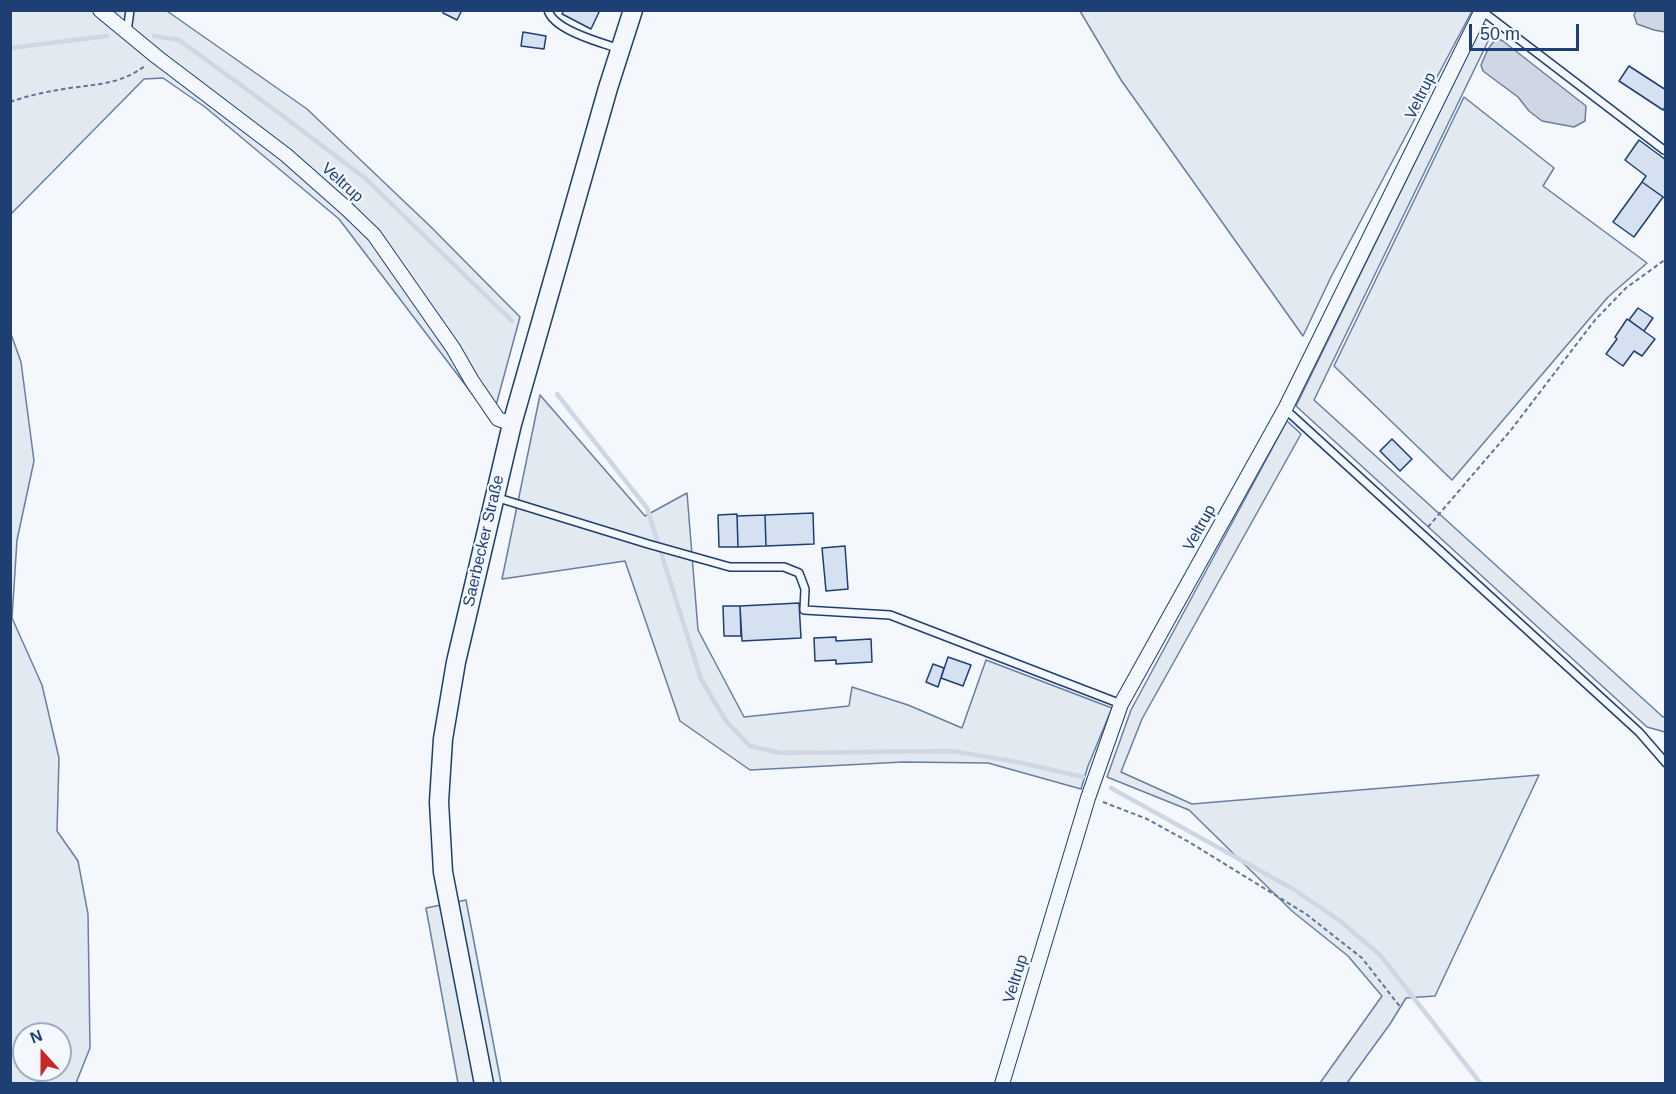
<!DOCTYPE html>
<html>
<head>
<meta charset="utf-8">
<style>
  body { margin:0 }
  #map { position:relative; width:1676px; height:1094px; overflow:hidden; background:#f4f7fb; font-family:Arial,sans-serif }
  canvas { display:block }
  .frame { position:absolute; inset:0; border:12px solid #1d3f73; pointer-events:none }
  .north { position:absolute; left:12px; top:1022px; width:60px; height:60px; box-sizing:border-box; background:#f4f7fb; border:2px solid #9eadc5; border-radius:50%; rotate:339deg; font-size:16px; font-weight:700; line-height:24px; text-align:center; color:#1d3f73 }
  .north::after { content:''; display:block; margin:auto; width:21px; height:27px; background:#c62828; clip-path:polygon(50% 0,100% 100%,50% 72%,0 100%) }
  .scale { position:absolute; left:1469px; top:24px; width:110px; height:27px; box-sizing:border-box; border:3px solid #1d3f73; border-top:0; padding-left:8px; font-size:18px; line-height:21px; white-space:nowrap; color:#1d3f73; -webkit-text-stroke:4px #f4f7fb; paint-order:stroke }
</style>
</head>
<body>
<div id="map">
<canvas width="1676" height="1094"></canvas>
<div class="frame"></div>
<div class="north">N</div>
<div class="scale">50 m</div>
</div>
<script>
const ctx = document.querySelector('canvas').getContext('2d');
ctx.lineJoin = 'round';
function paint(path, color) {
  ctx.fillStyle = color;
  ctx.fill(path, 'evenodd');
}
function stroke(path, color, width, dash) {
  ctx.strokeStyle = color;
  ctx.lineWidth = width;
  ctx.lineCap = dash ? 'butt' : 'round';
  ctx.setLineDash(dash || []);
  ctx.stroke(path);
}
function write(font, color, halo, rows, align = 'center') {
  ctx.font = font + ' Arial,sans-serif';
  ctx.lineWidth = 4.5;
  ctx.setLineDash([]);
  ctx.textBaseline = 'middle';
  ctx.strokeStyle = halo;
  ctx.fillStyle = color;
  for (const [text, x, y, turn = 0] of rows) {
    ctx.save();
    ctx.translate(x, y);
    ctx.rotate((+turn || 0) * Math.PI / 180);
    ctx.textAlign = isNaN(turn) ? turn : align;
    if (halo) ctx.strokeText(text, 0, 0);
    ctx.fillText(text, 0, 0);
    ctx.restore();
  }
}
const green = new Path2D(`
  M11,11H167L307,109L431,227L520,317L492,420L339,219L205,107L163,78L144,79L11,214Z
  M1080,11H1472L1331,277L1303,336L1121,80Z
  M1483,23L1493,31L1314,400L1663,717L1665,716V732L1647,727L1296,406Z
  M1464,97L1554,168L1543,186L1647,263L1608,297L1452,480L1334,366Z
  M11,334L21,362L34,461L17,540L12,618L42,685L59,758L57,831L78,861L88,914L90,1048L76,1083H11ZM24,1034H60V1070H24Z
  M540,395L645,516L687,493L698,630L744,717L849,706L852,687L908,705L962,728L986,660L1112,708L1088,766L1081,789L988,763L903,762L750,770L680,721L625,561L502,579Z
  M1287,421L1301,434L1142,719L1121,772L1192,804L1539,775L1435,996L1406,998L1390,1024L1347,1083H1320L1382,996L1348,956L1292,911L1189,810L1107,777L1131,710Z
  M466,900L501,1083H458L426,908Z`);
const water = new Path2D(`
  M1636,11H1665V32L1654,30L1637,24L1634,15Z
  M1498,39L1503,41L1586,106L1585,121L1574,127L1542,121L1529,111L1518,97L1483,71L1481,65C1485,56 1489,43 1498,39Z`);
const stream = new Path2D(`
  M154,36L179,40L275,110L366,179L512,321
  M10,48L107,36
  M557,394L647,508L701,679L726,721L750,746L781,753L952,751L1017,762L1083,777
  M1111,788L1293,889L1339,920L1381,956L1481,1084`);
const building = new Path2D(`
  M444,10H462L457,20L443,13Z
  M564,10H600L591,29L562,14Z
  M523,32L546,36L544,49L521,46Z
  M1629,66L1666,90V106L1663,110L1619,81Z
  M1639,140L1666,160V199L1642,182L1646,176L1625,160Z
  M1642,182L1663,197L1634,237L1613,222Z
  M1638,308L1653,318L1644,331L1629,320Z
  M1627,319L1655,339L1642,356L1634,351L1623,366L1606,354L1617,339L1615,337Z
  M1392,439L1412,459L1400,471L1380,451Z
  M813,513L814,544L766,546L765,515Z
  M737,514L738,547H719L718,515Z
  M765,515L766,546L738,547L737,516Z
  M845,546L848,589L826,591L822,548Z
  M799,603L801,638L742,641L740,606Z
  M723,606H740L741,636H724Z
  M836,637V641L871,639L872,662L836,664V660L815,661L814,638Z
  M948,657L971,665L963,686L941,678Z
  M933,664L944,668L938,687L926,682Z`);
const path = new Path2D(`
  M10,102C29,95 50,91 70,88C99,84 120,84 145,66
  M1428,527L1511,430L1595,320L1626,288L1666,259
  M1103,802L1147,819L1189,842L1306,914L1362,958L1401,1008`);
const service = new Path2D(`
  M548,10C553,30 602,43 620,49
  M1482,11L1664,150
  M127,32L130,10
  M1285,409L1639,732L1666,763
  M495,497L648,544L730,567H784L799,573L805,589L804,610L890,615L1121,704`);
const minor = new Path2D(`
  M100,10L157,57L286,155L346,208L374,235L453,348L472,381L498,419L512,424
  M1002,1084L1088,798L1121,704L1285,409L1482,10`);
const secondary = new Path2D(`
  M484,1084L443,872L439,802L443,739L456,662L512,424L608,88L633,10`);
const streetNames = [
  ["Veltrup",1421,96,-64],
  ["Veltrup",342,183,42],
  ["Veltrup",1200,528,-61],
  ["Saerbecker Straße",484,541,-77],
  ["Veltrup",1016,979,-73]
];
paint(green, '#e3e9f0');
stroke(green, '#687fa3', 1.5);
paint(water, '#cfd7e4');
stroke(water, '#687fa3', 1.5);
stroke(stream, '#cfd7e4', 4.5);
paint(building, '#d5e0f0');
stroke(building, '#1d3f73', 1.5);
stroke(service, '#1d3f73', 10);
stroke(minor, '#1d3f73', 16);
stroke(secondary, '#1d3f73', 21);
stroke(path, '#5e769c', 2, [4.5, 3]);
stroke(service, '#f4f7fb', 7);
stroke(minor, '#f4f7fb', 14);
stroke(secondary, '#f4f7fb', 18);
write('16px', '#1d3f73', '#f4f7fb', streetNames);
</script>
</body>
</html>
